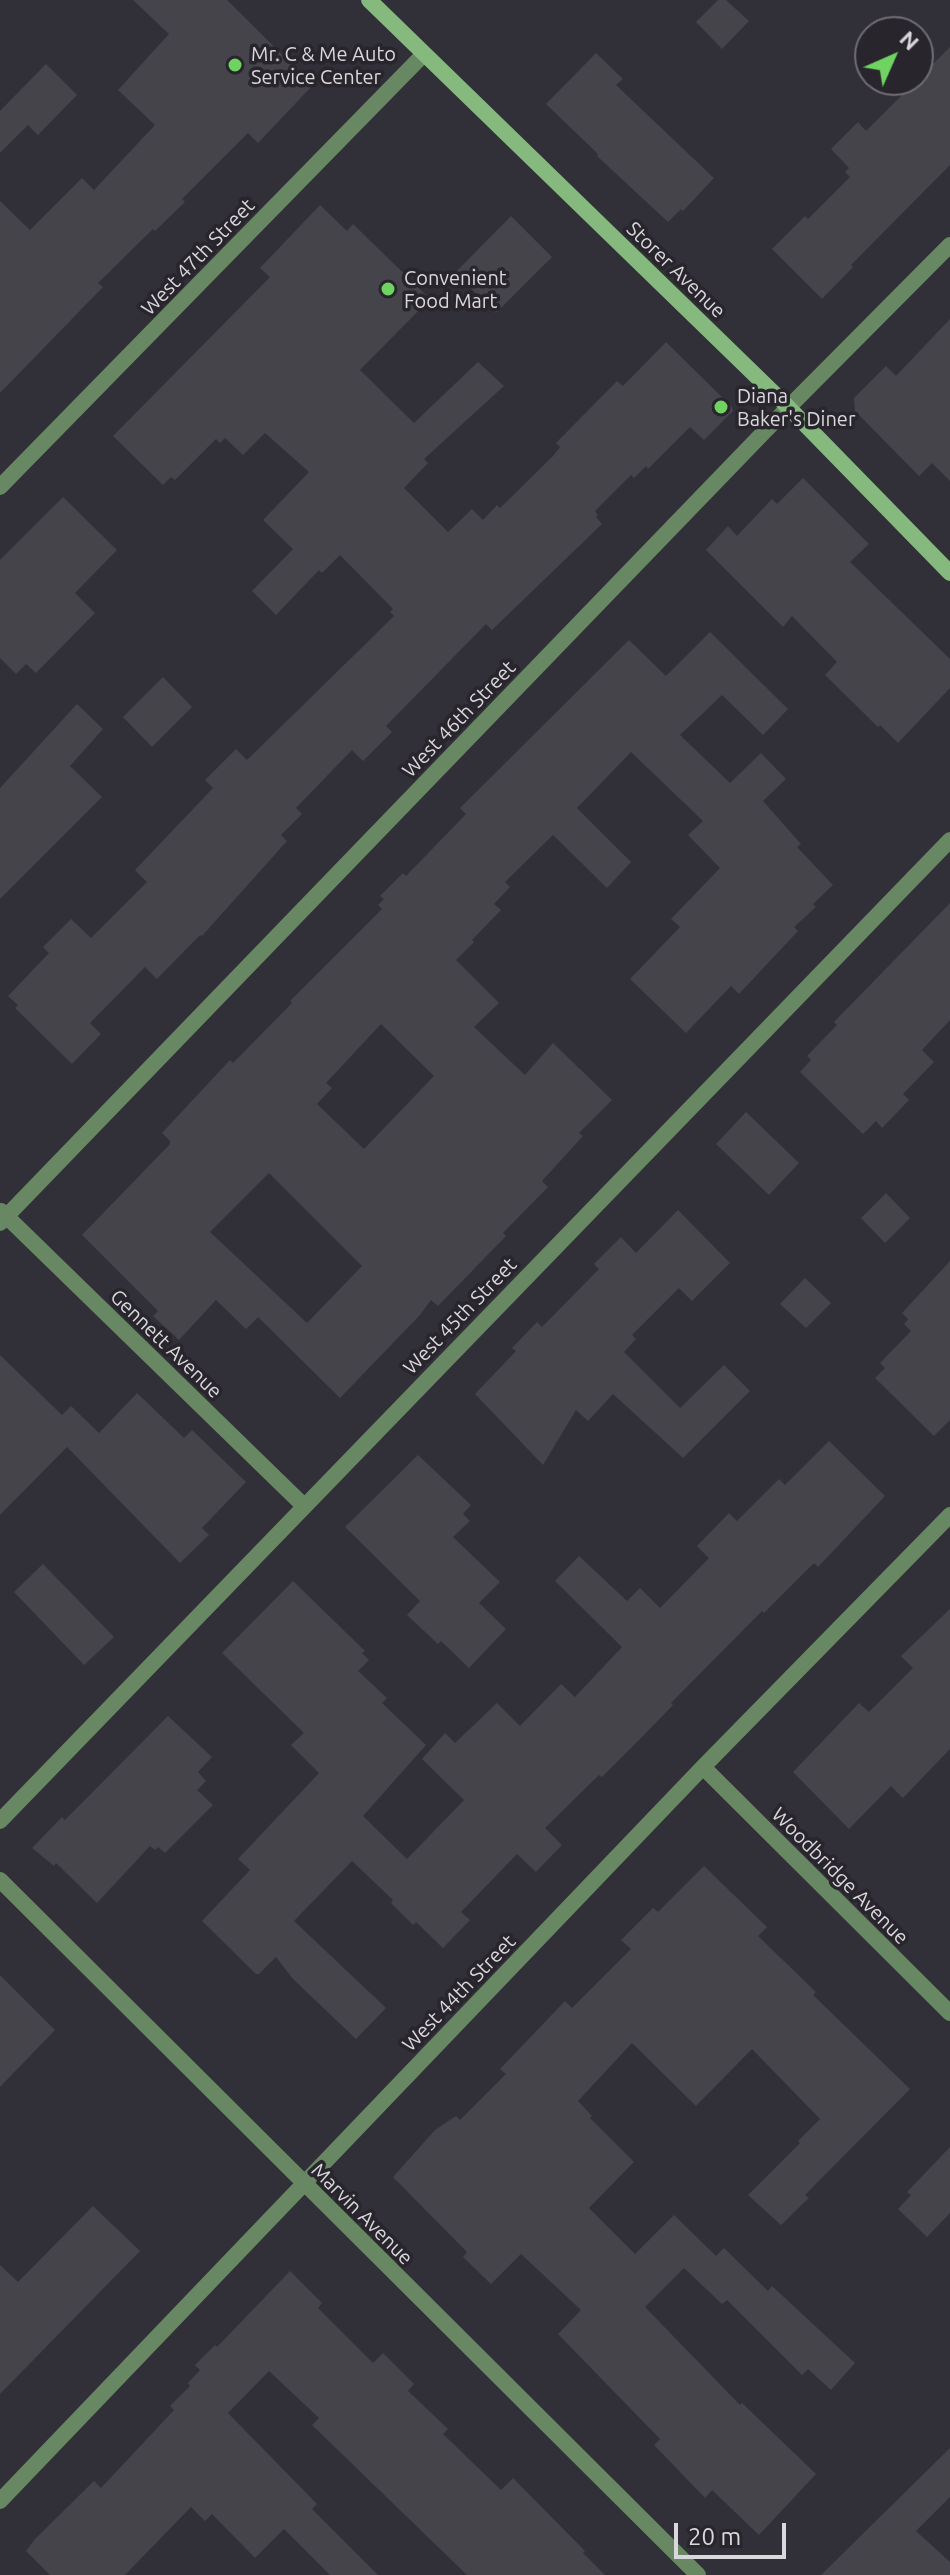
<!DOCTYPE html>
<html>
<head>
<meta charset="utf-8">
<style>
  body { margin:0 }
  #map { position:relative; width:950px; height:2575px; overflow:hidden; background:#312f37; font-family:Ubuntu,sans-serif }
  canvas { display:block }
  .north { position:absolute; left:854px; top:16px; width:80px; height:80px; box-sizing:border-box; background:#28262c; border:2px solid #6f6d73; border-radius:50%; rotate:45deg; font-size:22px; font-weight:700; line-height:32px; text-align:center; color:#dad8dd }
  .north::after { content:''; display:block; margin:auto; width:28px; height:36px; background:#6ed361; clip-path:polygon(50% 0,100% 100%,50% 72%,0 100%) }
  .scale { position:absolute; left:674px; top:2523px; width:112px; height:36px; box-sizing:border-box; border:4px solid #dad8dd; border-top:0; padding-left:10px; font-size:24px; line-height:28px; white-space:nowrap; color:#dad8dd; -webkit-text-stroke:6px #28262c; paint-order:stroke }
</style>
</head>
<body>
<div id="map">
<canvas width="950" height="2575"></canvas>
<div class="north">N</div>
<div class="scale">20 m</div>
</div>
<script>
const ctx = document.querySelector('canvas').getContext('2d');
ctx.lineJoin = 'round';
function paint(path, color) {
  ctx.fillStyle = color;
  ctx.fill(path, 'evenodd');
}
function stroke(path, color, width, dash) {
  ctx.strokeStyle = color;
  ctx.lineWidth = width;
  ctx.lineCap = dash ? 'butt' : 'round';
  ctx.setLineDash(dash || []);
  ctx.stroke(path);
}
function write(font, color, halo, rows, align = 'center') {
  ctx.font = font + ' Ubuntu,sans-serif';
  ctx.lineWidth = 7;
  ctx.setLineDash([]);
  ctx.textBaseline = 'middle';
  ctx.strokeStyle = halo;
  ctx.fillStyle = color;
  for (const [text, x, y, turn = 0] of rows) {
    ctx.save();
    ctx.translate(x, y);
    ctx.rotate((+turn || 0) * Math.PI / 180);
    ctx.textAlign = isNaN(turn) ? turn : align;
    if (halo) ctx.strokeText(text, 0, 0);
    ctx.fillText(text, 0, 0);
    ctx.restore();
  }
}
const building = new Path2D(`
  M133,0H227L313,85L258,143L248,133L182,199L185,202L155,231L153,229L98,283L103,287L0,393V201L30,230L82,178L94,190L155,125L118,90L169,34Z
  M718,0H726L749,21L722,49L696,22Z
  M950,47V165L851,265L853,267L822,299L772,249L805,216L808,219L850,177L845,172L849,168L831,149L858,122L866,131Z
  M596,53L623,79L616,85L714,178L683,211L681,209L668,222L597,156L598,154L546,104Z
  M46,64L77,95L38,135L28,125L0,153V111Z
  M320,205L347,231L353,224L430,299L360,370L414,423L478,362L504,386L424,459L428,463L404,488L448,532L472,509L483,520L497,505L500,508L553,456L560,447L556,443L617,381L623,386L666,342L732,407L733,411L704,440L690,427L648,469L646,466L634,478L631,475L595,511L598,515L596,517L602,524L492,630L486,624L386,726L392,732L363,761L352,750L296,808L302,814L281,835L287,841L202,936L200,935L157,979L145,967L90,1023L101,1034L72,1064L15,1008L18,1005L8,996L49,953L43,947L71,919L91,938L147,882L135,870L213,788L205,780L236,749L247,760L394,616L390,612L393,609L340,555L322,573L319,570L276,615L252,591L293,549L263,520L309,472L265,433L243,455L225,438L220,443L216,439L175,480L171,477L163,485L113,436L270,277L260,268Z
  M511,216L552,257L496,313L455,273Z
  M950,319V481L932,463L919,476L855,411L854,398L886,366L896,376Z
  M803,478L869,544L850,562L950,659V688L898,743L880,725L878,727L825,675L837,662L792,616L783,627L706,550L728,526L737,536L772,499L777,504Z
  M63,497L117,550L75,593L95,613L36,673L26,664L16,674L0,658V560Z
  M710,632L788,709L763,735L722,695L680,735L730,783L761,753L786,779L763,801L801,844L797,847L833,885L813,904L816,907L794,927L798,931L739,994L731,986L686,1033L630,979L680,927L671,919L720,868L688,835L703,821L631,752L577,808L631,862L607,888L553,835L505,882L510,887L494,904L501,910L472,940L474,942L456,960L499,1003L474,1027L525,1075L553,1043L612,1100L579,1133L583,1136L542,1181L548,1187L503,1233L506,1236L438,1306L431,1300L420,1315L340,1398L258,1317L246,1329L216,1300L179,1340L153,1316L158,1311L82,1235L170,1144V1141L162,1133L230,1060L233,1063L292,1003L290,1001L382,909L378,905L384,899L380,896L403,873L406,876L466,814L460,808L629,640L666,676ZM381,1024L434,1076L364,1149L317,1104L332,1088L326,1083ZM269,1173L362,1266L307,1323L210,1232Z
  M163,677L192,707L152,747L123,717Z
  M77,704L103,729L70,766L102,797L0,899V788Z
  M950,903V1020L922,1050L934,1062L903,1094L909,1100L882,1128L876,1121L863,1134L800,1072L811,1060L807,1056L837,1025L834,1022Z
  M746,1112L799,1163L769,1195L716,1144Z
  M886,1193L910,1218L885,1243L861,1218Z
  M678,1210L730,1263L692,1301L679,1288L632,1335L636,1339L624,1352L680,1408L724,1365L750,1391L683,1458L613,1394L588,1421L576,1410L543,1465L475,1394L516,1351L512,1348L537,1322L542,1327L599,1269L594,1264L621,1237L636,1253Z
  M950,1261V1420L934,1436L875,1378L885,1368L880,1363L911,1331L904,1324L908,1319L902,1313Z
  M805,1278L831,1303L806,1328L780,1304Z
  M0,1355L62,1415L71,1406L99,1433L137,1393L184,1438L192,1430L246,1482L202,1528L209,1535L180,1563L67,1447L0,1515Z
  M829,1441L885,1496L818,1567L814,1563L764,1613L762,1611L671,1703L673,1705L644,1735L602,1777L599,1775L545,1828L562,1845L536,1872L517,1854L461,1912L470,1920L443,1948L416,1922L413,1925L391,1903L393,1900L352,1861L294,1921L386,2008L356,2039L293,1979L276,1957L259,1974H256L202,1921L250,1870L238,1859L319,1773L291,1745L304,1733L222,1653L293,1581L365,1651L362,1653L369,1660L358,1671L387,1698L382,1703L426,1745L363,1816L407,1859L464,1800L422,1759L445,1733L455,1743L497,1703L520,1726L561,1684L575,1697L622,1647L555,1581L579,1556L627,1601L640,1588L660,1608L709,1558L697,1546L729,1513L737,1521L779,1479L785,1485Z
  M418,1455L471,1505L463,1514L470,1521L453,1537L500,1582L479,1603L506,1629L469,1668L441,1641L438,1644L407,1615L420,1601L345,1527Z
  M43,1564L114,1637L84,1665L14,1592Z
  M950,1609V1749L903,1798L891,1786L849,1829L793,1772L859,1703L869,1712L913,1668L901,1656Z
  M168,1716L212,1757L198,1772L206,1781L197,1790L213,1805L165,1853L158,1847L155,1850L150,1846L97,1903L56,1863L54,1866L32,1848L62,1817L65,1820Z
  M704,1866L767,1927L758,1936L816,1992L813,1995L910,2089L805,2195L809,2198L781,2225L748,2195L800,2143L798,2141L820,2119L752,2049L696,2106L632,2043L578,2101L592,2116L590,2118L634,2162L589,2208L635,2254L674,2215L716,2256L724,2248L768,2291L772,2286L855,2363L831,2390L808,2369L802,2375L727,2300L722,2304L684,2268L645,2307L740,2405L742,2403L816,2474L759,2535L712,2490L705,2498L654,2445L660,2439L558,2334L581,2310L521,2254L491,2284L463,2257L467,2252L393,2177L435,2130L456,2116L460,2120L506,2074L500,2069L565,2001L572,2008L631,1949L621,1940L653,1908L658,1912Z
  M0,1975L55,2030L0,2087Z
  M950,2147V2213L927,2237L898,2209L911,2195L907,2192Z
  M93,2206L140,2251L0,2394V2265L18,2282Z
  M290,2271L322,2303L318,2308L373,2363L383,2353L414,2384L408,2391L448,2429L443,2434L501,2490L513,2478L585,2551L583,2553L605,2575H467L312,2425L319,2418L269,2371L228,2413L317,2504L312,2509L378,2575H330L284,2529L255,2558L212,2514L205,2521L191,2507L125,2575H50L26,2551L35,2539L94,2481L101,2488L174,2410L170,2406L190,2386L188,2383L200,2370L195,2365L215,2345L217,2347Z
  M950,2448V2497L916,2531L950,2562V2575H821Z`);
const street = new Path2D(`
  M0,487L424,54
  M1,1211L304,1506
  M0,1223L764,432L950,245
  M703,1767L950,2013
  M0,1821L950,840
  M0,1880L698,2575
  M0,2501L703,1767L950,1515`);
const secondary = new Path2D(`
  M369,0L788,407L950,573`);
const markers = [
  [235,65,8,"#6ed361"],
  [388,289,8,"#6ed361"],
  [721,407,8,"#6ed361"]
];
const poiNames = [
  ["Mr. C & Me Auto",251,54],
  ["Service Center",251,77],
  ["Convenient",404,278],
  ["Food Mart",404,301],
  ["Diana",737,396],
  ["Baker's Diner",737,419]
];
const streetNames = [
  ["West 47th Street",198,257,-46],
  ["Storer Avenue",676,270,44],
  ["West 46th Street",459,719,-46],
  ["West 45th Street",460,1316,-46],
  ["Gennett Avenue",166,1344,44],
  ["Woodbridge Avenue",840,1876,45],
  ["West 44th Street",459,1993,-46],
  ["Marvin Avenue",362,2214,45]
];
paint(building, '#46444b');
stroke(street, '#688863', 16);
stroke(secondary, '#85b97e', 16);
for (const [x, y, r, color] of markers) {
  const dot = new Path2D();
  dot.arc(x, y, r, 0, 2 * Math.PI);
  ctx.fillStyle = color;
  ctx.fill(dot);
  stroke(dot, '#28262c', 3);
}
write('20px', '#dad8dd', '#28262c', poiNames, 'left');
write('20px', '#dad8dd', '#28262c', streetNames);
</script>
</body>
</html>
